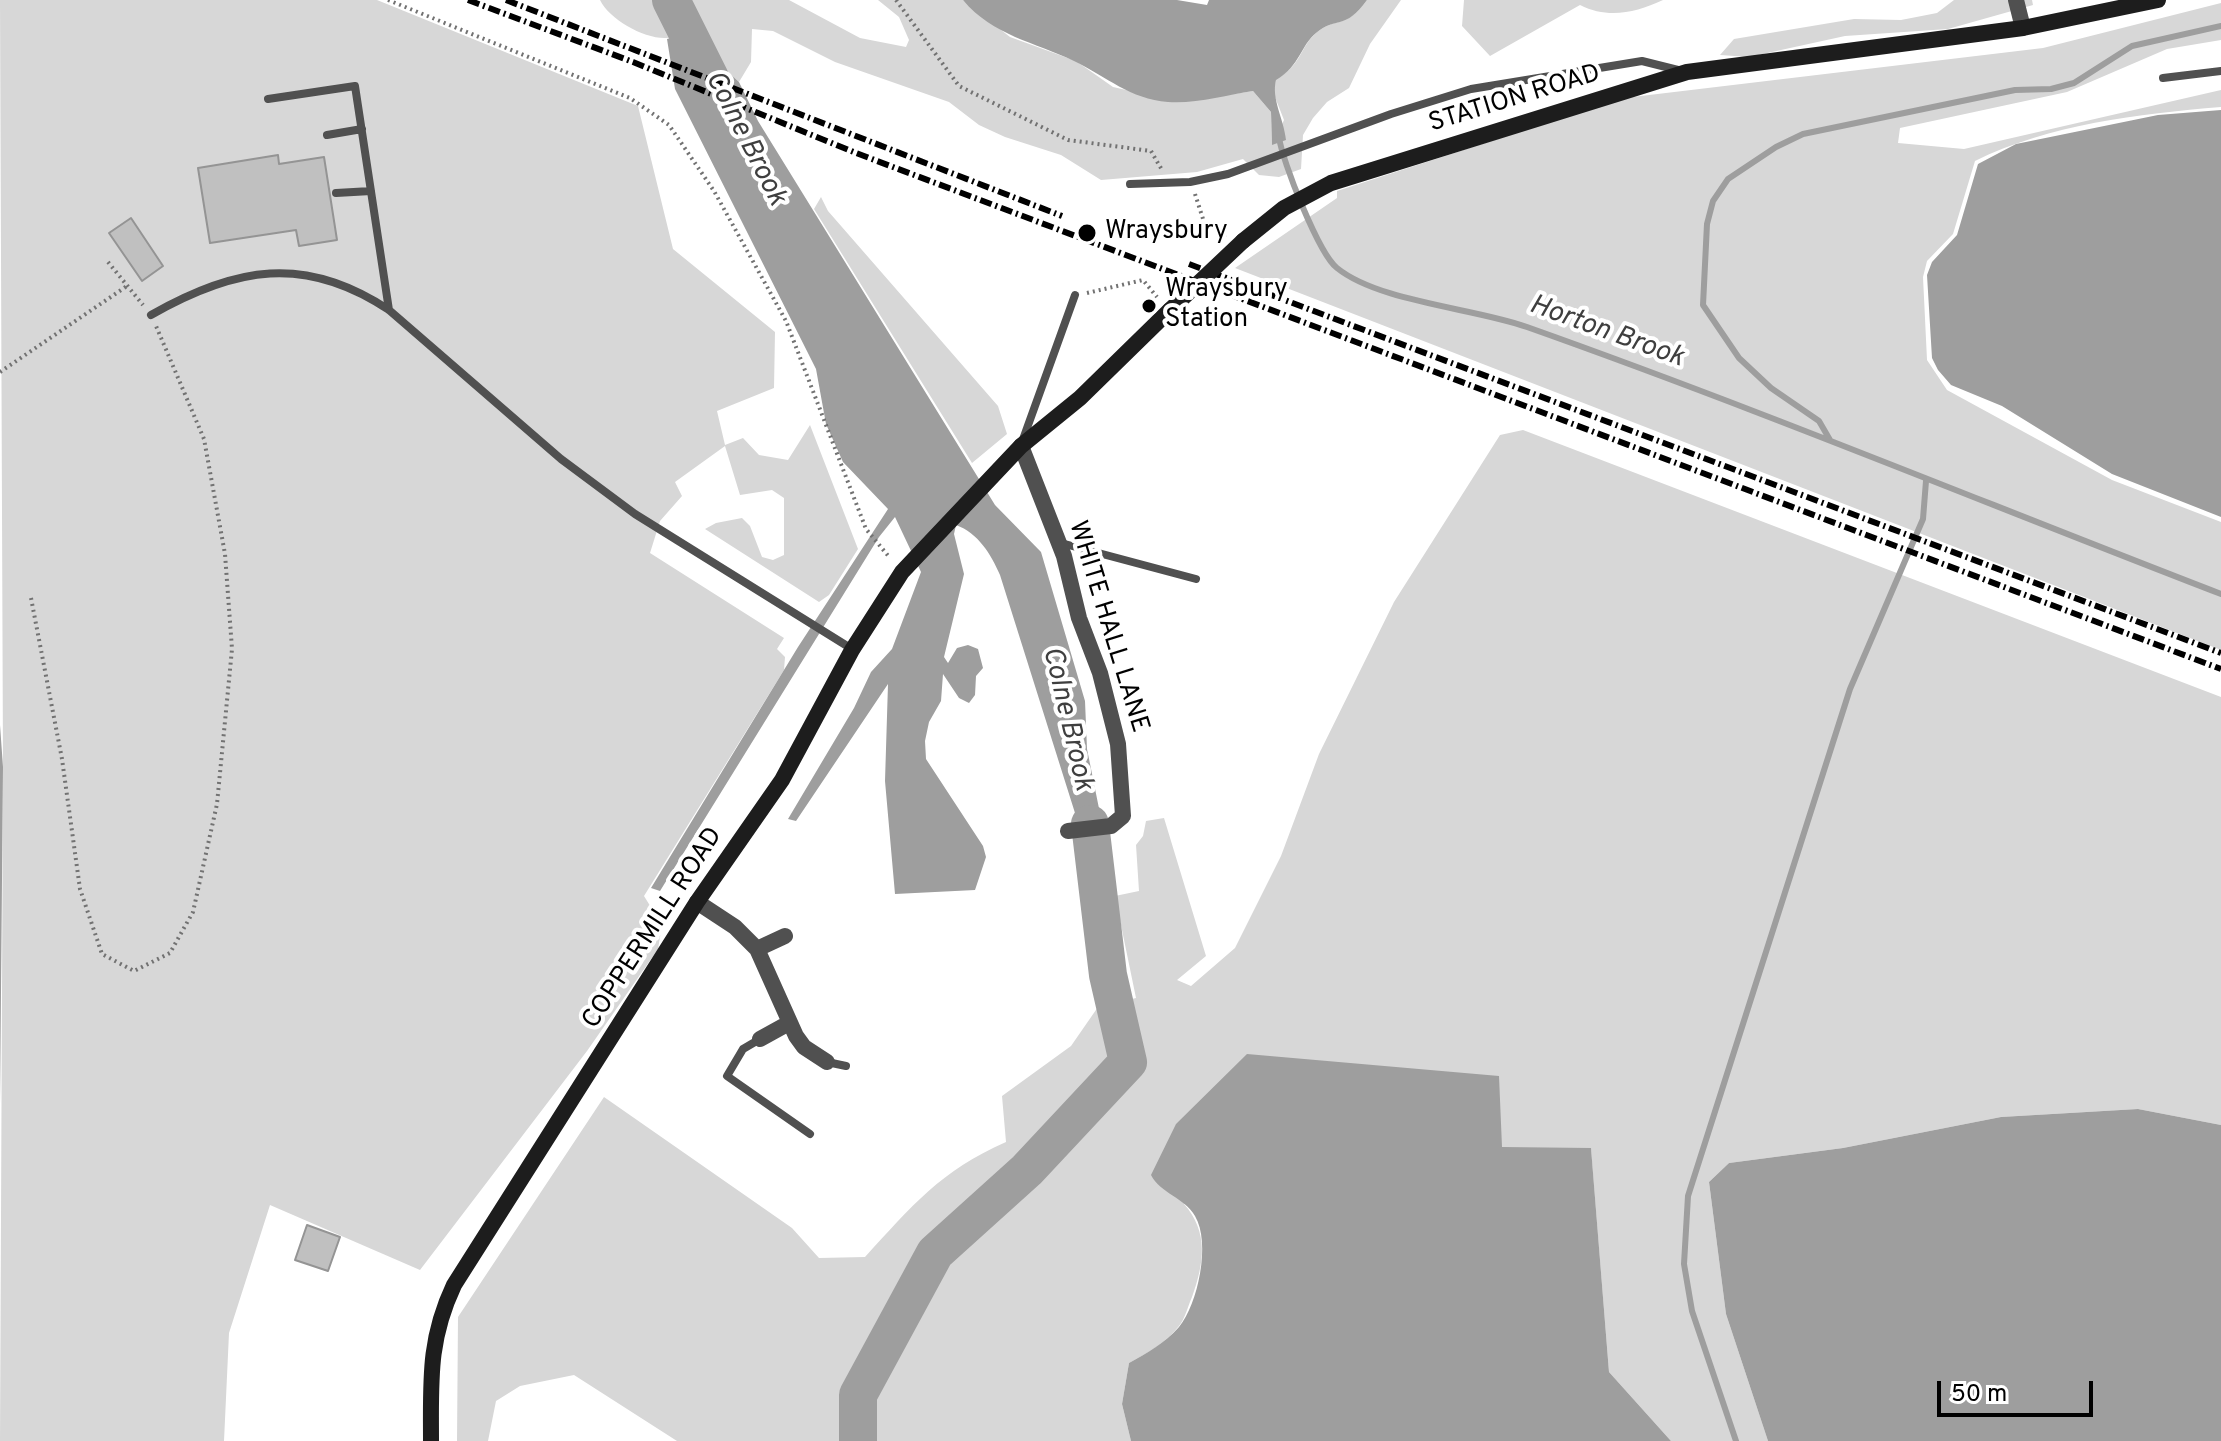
<!DOCTYPE html>
<html>
<head>
<meta charset="utf-8">
<style>
  body { margin:0 }
  #map { position:relative; width:2221px; height:1441px; overflow:hidden; background:#fff; font-family:Overpass,sans-serif }
  canvas { display:block }
  .scale { position:absolute; left:1937px; top:1381px; width:156px; height:36px; box-sizing:border-box; border:4px solid #000; border-top:0; padding-left:10px; font-size:24px; line-height:28px; white-space:nowrap; color:#000; -webkit-text-stroke:6px #fff; paint-order:stroke }
</style>
</head>
<body>
<div id="map">
<canvas width="2221" height="1441"></canvas>
<div class="scale">50 m</div>
</div>
<script>
const ctx = document.querySelector('canvas').getContext('2d');
ctx.lineJoin = 'round';
function paint(path, color) {
  ctx.fillStyle = color;
  ctx.fill(path, 'evenodd');
}
function stroke(path, color, width, dash) {
  ctx.strokeStyle = color;
  ctx.lineWidth = width;
  ctx.lineCap = dash ? 'butt' : 'round';
  ctx.setLineDash(dash || []);
  ctx.stroke(path);
}
function write(font, color, halo, rows, align = 'center') {
  ctx.font = font + ' Overpass,sans-serif';
  ctx.lineWidth = 8;
  ctx.setLineDash([]);
  ctx.textBaseline = 'middle';
  ctx.strokeStyle = halo;
  ctx.fillStyle = color;
  for (const [text, x, y, turn = 0] of rows) {
    ctx.save();
    ctx.translate(x, y);
    ctx.rotate((+turn || 0) * Math.PI / 180);
    ctx.textAlign = isNaN(turn) ? turn : align;
    if (halo) ctx.strokeText(text, 0, 0);
    ctx.fillText(text, 0, 0);
    ctx.restore();
  }
}
const green = new Path2D(`
  M0,0H377L638,106L673,249L775,332L774,388L717,411L725,445L743,438L759,455L788,460L810,425L858,549L829,595L819,602L705,529L716,523L742,518L750,526L762,557L773,560L784,555V498L772,490L740,495L725,446L675,482L682,496L660,521L650,553L784,638L777,649L785,657L784,670L644,896L662,925L658,949L587,1051L420,1270L270,1205L229,1333L224,1441H0L3,767Z
  M600,0H789L860,38L906,47L909,40L899,17L878,0H963L1010,37L1076,61L1113,87L1180,102L1253,91L1271,112L1272,145L1284,120L1273,92L1276,79C1302,65 1300,47 1316,33C1336,16 1345,30 1367,0H1401L1370,44L1349,88L1327,102L1313,118L1303,135L1301,169L1279,177L1259,175L1243,159L1197,172L1101,180L1061,155L1005,137L979,125L949,102L835,62L773,31L752,29L751,62L739,82L716,61L697,30C688,33 676,38 666,38C644,39 609,19 600,0Z
  M1464,0H1663C1635,13 1608,19 1580,5L1490,56L1462,26Z
  M1954,0H2032L2033,5L1948,29L1845,36L1749,57L1720,55L1734,39L1854,19L1901,20L1937,13Z
  M2221,3V40L2167,49L2067,92L1900,128L1898,143L1964,149L2221,90V107C2138,114 2050,124 1975,161L1953,234L1927,261L1923,277L1927,360L1947,390L2112,480L2221,522V650L1235,268L1337,198V191L1624,98L2043,48Z
  M821,197L828,211L998,406L1007,434L972,463L814,209Z
  M1523,430L2221,697V1125L2138,1109L2001,1117L1843,1148L1729,1163L1709,1182L1726,1314L1768,1441H1671L1609,1372L1591,1149L1184,1204C1209,1232 1204,1264 1192,1297C1188,1306 1185,1319 1179,1326C1166,1343 1147,1353 1129,1363L1122,1404L1131,1441H677L574,1375L520,1386L496,1401L488,1441H457L458,1317L604,1097L792,1228L819,1258L865,1257C912,1206 940,1171 1006,1142L1002,1096L1071,1046L1098,1007L1136,998L1115,896L1139,891L1136,845L1143,836L1146,821L1164,818L1206,956L1177,980L1191,986L1235,948L1281,856L1319,754L1394,602L1500,435Z`);
const water = new Path2D(`
  M963,0H1177L1207,5L1209,0H1367C1345,31 1336,16 1316,33C1300,46 1301,65 1276,80C1271,99 1284,119 1286,140L1272,145L1271,112L1253,91C1226,95 1196,104 1168,102C1130,99 1107,77 1074,61C1035,42 993,36 963,0Z
  M697,30L716,61L739,82L758,121L995,505L1041,552L1085,701L1087,749L1111,868L1086,877L1077,849L1075,813L1000,575C991,554 978,533 956,525L954,534L964,574L944,657L948,663L957,648L968,645L978,649L983,668L976,676L975,695L969,703L959,698L943,674L941,701L929,722L925,741L926,759L983,846L986,857L975,890L895,894L885,781L888,684L796,821L788,819L854,708L871,672L892,649L921,572L895,517L879,537L660,891L651,888L798,647L888,509L843,462L826,424L816,369L675,89L667,39Z
  M2221,110V517L2112,474L2002,406L1951,385L1938,370L1932,358L1927,275L1932,262L1957,235L1978,164L2016,144L2158,115Z
  M0,725L3,767L0,1104Z
  M1247,1054L1499,1076L1502,1147L1591,1148L1609,1372L1671,1441H1131L1122,1404L1129,1363C1147,1353 1165,1343 1179,1327C1198,1304 1211,1243 1195,1216C1184,1197 1161,1194 1151,1175L1176,1124Z
  M2138,1109L2221,1125V1441H1768L1726,1314L1709,1182L1729,1163L1843,1148L2001,1117Z`);
const stream = new Path2D(`
  M1279,137C1282,161 1319,254 1337,268C1379,302 1474,308 1527,327C1761,410 1990,505 2221,594
  M1830,440L1819,421L1771,388L1739,358L1703,305L1707,224L1713,201L1728,179L1776,147L1803,134L2015,90L2051,89L2074,83L2132,46L2221,26
  M1736,1441L1692,1311L1684,1264L1688,1196L1850,689L1923,519L1926,481`);
const river = new Path2D(`
  M671,0L710,78
  M858,1441V1395L935,1253L1027,1170L1128,1062L1108,975L1090,824`);
const building = new Path2D(`
  M278,155L279,164L324,157L337,240L299,246L296,230L210,243L198,168Z
  M131,218L163,266L142,281L109,233Z
  M307,1225L340,1237L328,1271L295,1260Z`);
const path = new Path2D(`
  M388,0L630,98L669,125L714,191L786,321L866,529L890,558
  M896,0L959,86L1068,140L1151,151L1162,170
  M1195,194L1204,222L1226,237
  M108,262L143,305
  M1087,293L1143,280L1157,297
  M0,372L127,286
  M31,598L62,759L80,889L102,954L134,971L170,953L193,912L217,804L232,649L225,554L204,439L156,326`);
const lane = new Path2D(`
  M2163,78L2221,71
  M268,99L355,86L389,310
  M327,135L362,129
  M1130,184L1190,182L1228,174L1391,114L1471,89L1642,61L1682,71
  M336,193L371,191
  M151,315C235,267 305,254 389,310L561,459L635,514L852,649
  M1022,442L1075,295
  M1061,543L1196,579
  M760,1039L743,1049L727,1076L810,1134
  M827,1062L846,1066`);
const street = new Path2D(`
  M2016,0L2023,28
  M1021,446L1064,556L1079,618L1100,673L1118,744L1123,816L1111,826L1068,831
  M697,902L735,927L757,949L796,1036L804,1047L827,1062
  M757,949L785,936
  M760,1039L789,1023`);
const secondary = new Path2D(`
  M1243,241L1284,208L1331,183L1687,72L2023,28L2158,0
  M431,1441C431,1381 428,1340 454,1285L697,902L782,780L852,650L902,572L1021,446L1080,398L1170,310`);
const rail = new Path2D(`
  M468,0L633,62L856,153L2221,669
  M506,0L1062,216
  M1189,264L2221,653`);
const secondaryBridge = new Path2D(`
  M1170,310L1243,241`);
const markers = [
  [1087,233,10,"#000"],
  [1149,306,8,"#000"]
];
const streetNames = [
  ["STATION ROAD",1515,100,-17],
  ["WHITE HALL LANE",1107,627,73],
  ["COPPERMILL ROAD",654,929,-57]
];
const poiNames = [
  ["Wraysbury",1105,233],
  ["Wraysbury",1165,291],
  ["Station",1165,321]
];
const waterNames = [
  ["Colne Brook",744,139,63],
  ["Horton Brook",1606,333,20],
  ["Colne Brook",1066,719,77]
];
paint(green, '#d7d7d7');
paint(water, '#9e9e9e');
stroke(stream, '#9e9e9e', 6);
stroke(river, '#9e9e9e', 38);
paint(building, '#c0c0c0');
stroke(building, '#949494', 2);
stroke(path, '#727272', 4, [2, 4]);
stroke(lane, '#505050', 8);
stroke(street, '#505050', 16);
stroke(secondary, '#1d1d1d', 16);
stroke(rail, '#000', 6, [12, 4, 2, 4]);
stroke(secondaryBridge, '#1d1d1d', 16);
for (const [x, y, r, color] of markers) {
  const dot = new Path2D();
  dot.arc(x, y, r, 0, 2 * Math.PI);
  ctx.fillStyle = color;
  ctx.fill(dot);
  stroke(dot, '#fff', 3);
}
write('26px', '#000', '#fff', streetNames);
write('26px', '#000', '#fff', poiNames, 'left');
write('italic 28px', '#3f3f3f', '#fff', waterNames);
</script>
</body>
</html>
